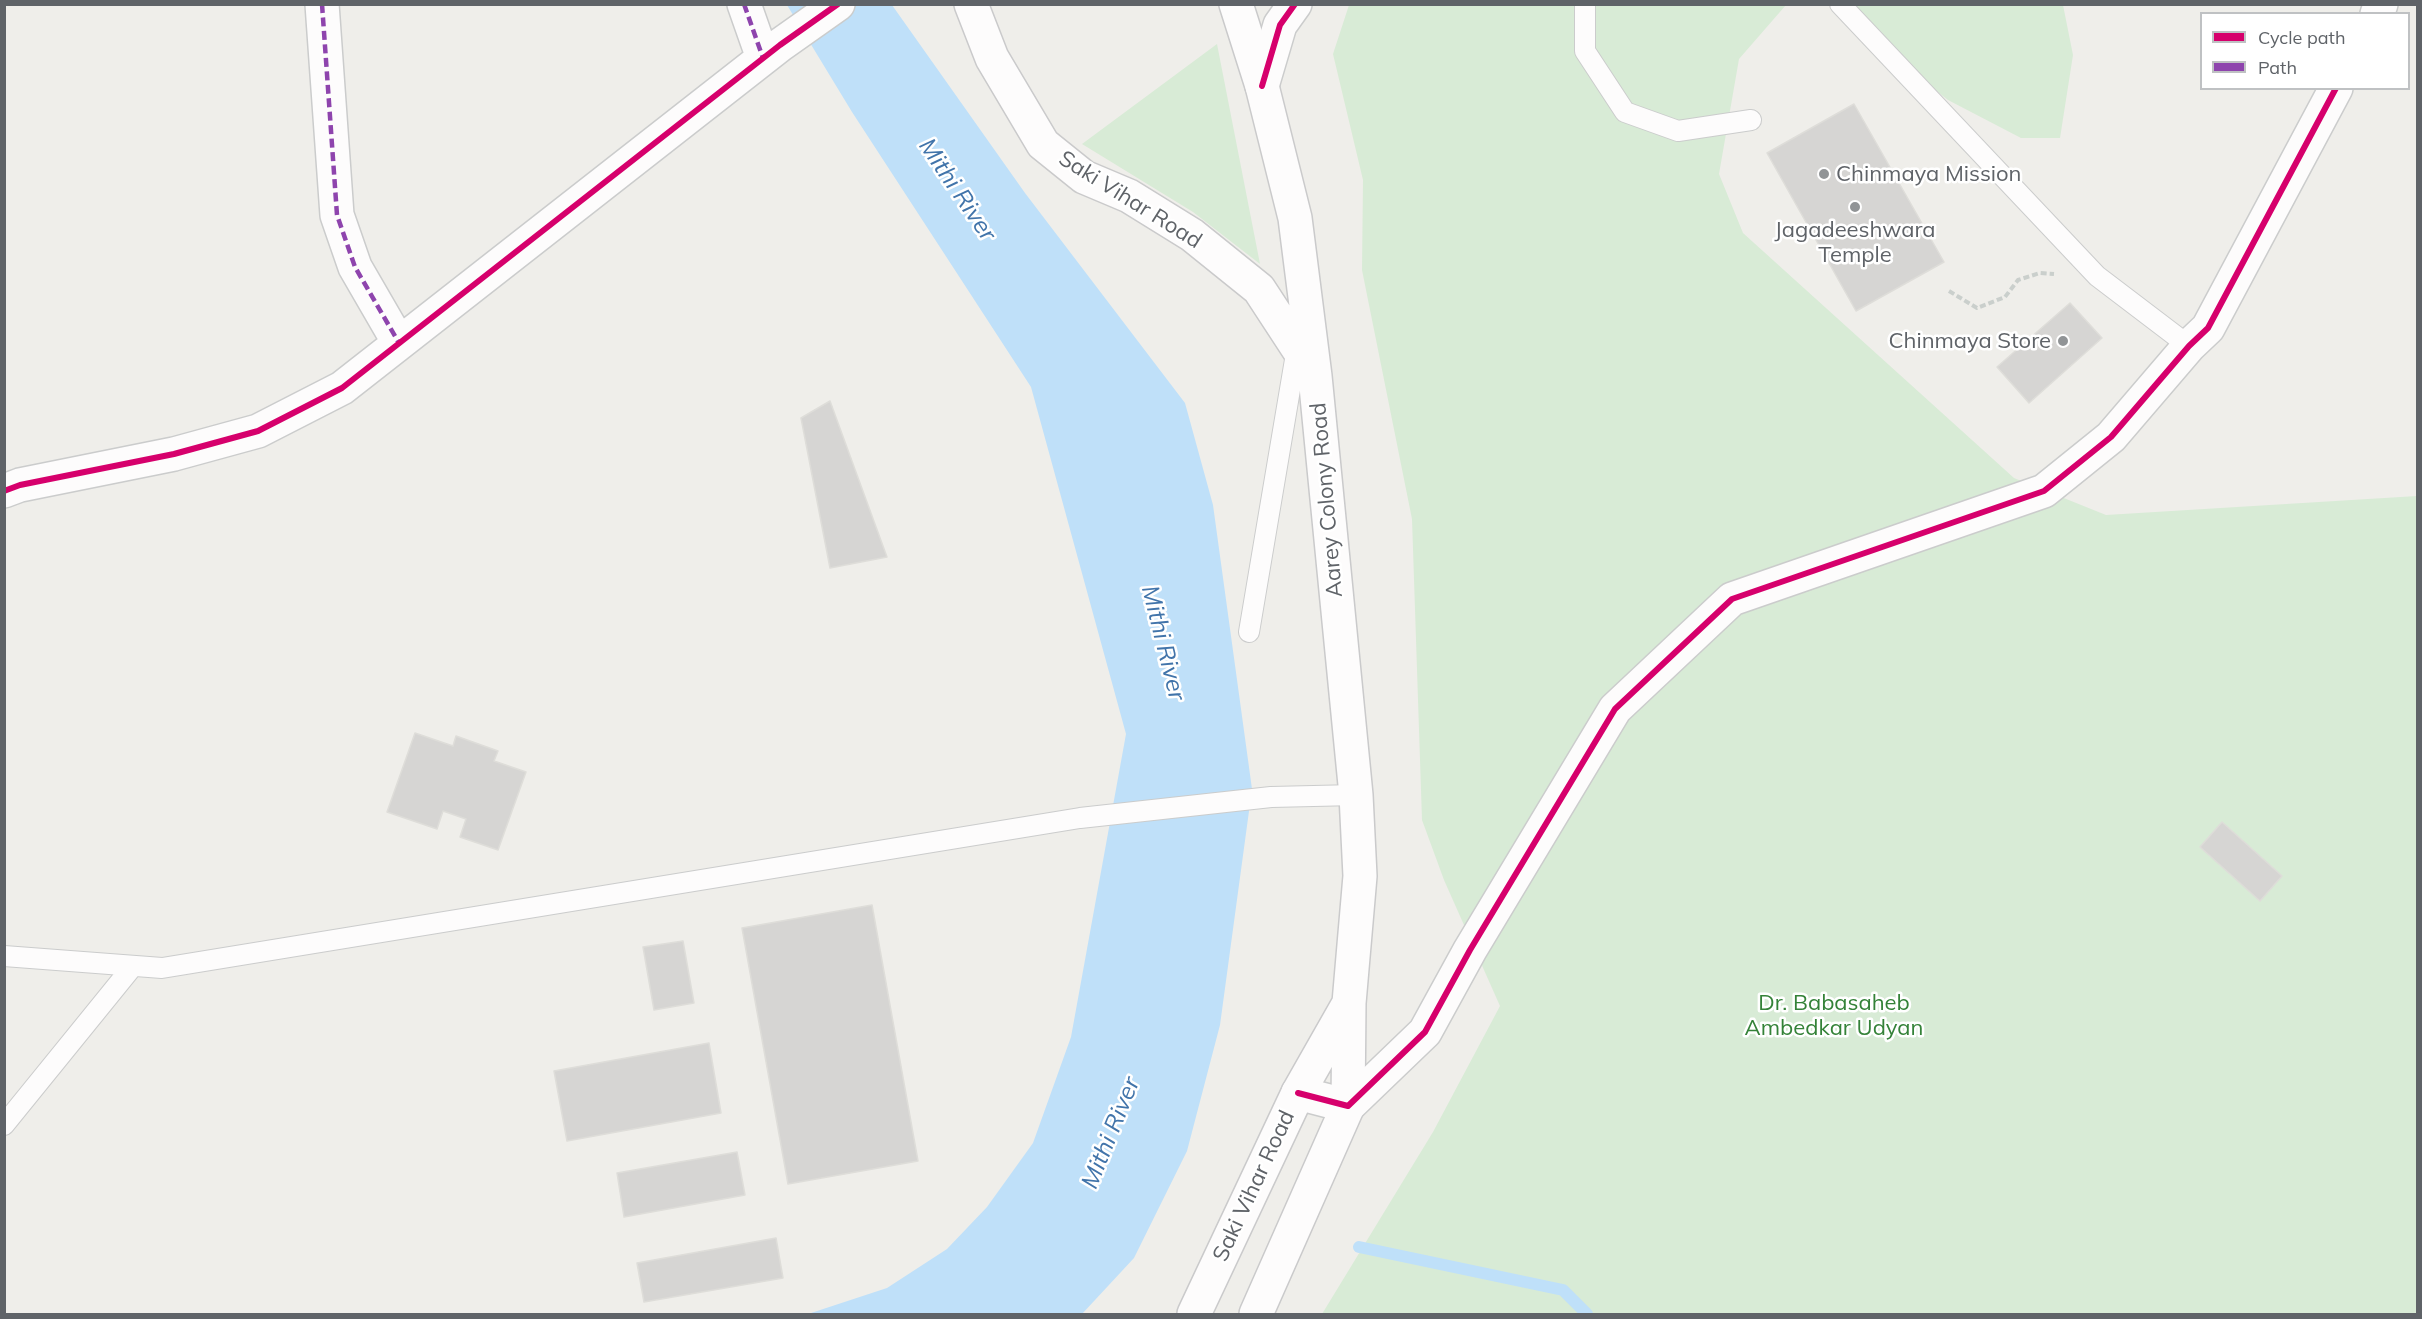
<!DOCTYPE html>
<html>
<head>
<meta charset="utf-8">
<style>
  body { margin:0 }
  #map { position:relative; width:2422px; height:1319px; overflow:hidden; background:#efeeea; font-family:Mulish,sans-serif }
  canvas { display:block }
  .frame { position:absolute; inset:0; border:6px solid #5f6368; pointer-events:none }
  .legend { position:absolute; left:2200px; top:12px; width:210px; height:78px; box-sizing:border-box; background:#fff; border:2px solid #bfc1c3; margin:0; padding:8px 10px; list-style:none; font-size:18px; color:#5f6368 }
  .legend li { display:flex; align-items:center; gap:12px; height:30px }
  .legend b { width:30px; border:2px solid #bfc1c3 }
</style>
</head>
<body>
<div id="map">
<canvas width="2422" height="1319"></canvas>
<div class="frame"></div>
<ul class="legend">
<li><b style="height:8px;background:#d6006c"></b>Cycle path</li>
<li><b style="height:8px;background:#8e44ad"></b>Path</li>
</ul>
</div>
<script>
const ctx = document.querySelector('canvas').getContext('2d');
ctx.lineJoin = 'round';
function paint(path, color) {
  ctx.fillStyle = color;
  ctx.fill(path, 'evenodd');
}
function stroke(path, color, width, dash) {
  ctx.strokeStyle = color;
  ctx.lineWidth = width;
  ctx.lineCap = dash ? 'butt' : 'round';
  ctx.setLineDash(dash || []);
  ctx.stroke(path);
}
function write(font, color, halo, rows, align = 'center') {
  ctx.font = font + ' Mulish,sans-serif';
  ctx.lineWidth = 5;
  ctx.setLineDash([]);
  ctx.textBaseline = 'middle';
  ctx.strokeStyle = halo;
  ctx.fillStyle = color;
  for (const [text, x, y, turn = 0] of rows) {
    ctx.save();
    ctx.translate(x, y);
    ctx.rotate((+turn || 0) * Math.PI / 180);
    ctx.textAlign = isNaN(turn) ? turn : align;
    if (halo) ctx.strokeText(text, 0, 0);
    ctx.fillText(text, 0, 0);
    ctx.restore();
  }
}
const green = new Path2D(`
  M1349,5H1786L1739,59L1719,174L1743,233L2014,478L2106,515L2417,496V1314H1322L1433,1132L1500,1006L1444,880L1422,820L1412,519L1362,270L1363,180L1333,54Z
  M1829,5H2063L2073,55L2060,138H2021L1948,100Z
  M1217,44L1260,264L1193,212L1082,144Z`);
const water = new Path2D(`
  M787,5H892L1025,193L1185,403L1213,505L1252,789L1220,1025L1187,1151L1134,1258L1082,1314H808L887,1288L947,1249L987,1207L1033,1143L1071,1037L1126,734L1031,387L852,112Z`);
const stream = new Path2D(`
  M1359,1247L1563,1290L1587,1314`);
const building = new Path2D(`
  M1854,104L1944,262L1856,311L1767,153Z
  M2070,303L2102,338L2029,403L1997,367Z
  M830,401L887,557L830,568L801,418Z
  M415,733L453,746L456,736L498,751L494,761L526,772L498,850L460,837L466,819L443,811L437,829L387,812Z
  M2222,822L2282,876L2260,901L2200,847Z
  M872,905L918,1161L788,1184L742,928Z
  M683,941L694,1003L654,1010L643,947Z
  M709,1043L721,1113L567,1141L554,1071Z
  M737,1152L745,1195L624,1217L617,1173Z
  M776,1238L783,1278L644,1302L637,1263Z`);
const path = new Path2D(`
  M1949,291L1977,308L2005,297L2018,280L2040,273L2054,274`);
const lane = new Path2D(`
  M1585,4V51L1625,112L1678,131L1751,120
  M1840,4L2097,276L2189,346
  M1249,632L1297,348
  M4,956L162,968L1080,818L1271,797L1356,795
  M4,1125L133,966`);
const street = new Path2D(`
  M322,4L337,215L355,267L399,343
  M744,4L763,58
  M2377,14L2381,4
  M1262,86L1280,25L1295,4
  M4,491L20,485L174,454L258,431L342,388L780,45L838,4
  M1298,1093L1348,1106L1425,1032L1470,950L1615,709L1732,599L2044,491L2111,437L2189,346L2208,328L2336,88`);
const secondary = new Path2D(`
  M971,4L992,58L1043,144L1084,177L1129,196L1192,235L1259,289L1310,367
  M1236,4L1262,86L1295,218L1315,376L1356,795L1360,876L1349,1003L1348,1106L1256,1314
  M1194,1314L1298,1093L1348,1005`);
const quiet = new Path2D(`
  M322,4L337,215L355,267L399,343
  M744,4L763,58`);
const cycleway = new Path2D(`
  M1262,86L1280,25L1295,4
  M4,491L20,485L174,454L258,431L342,388L780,45L838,4
  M1298,1093L1348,1106L1425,1032L1470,950L1615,709L1732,599L2044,491L2111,437L2189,346L2208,328L2336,88`);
const markers = [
  [1824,174,6,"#919496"],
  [1855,207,6,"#919496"],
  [2063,341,6,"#919496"]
];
const poiNames = [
  ["Chinmaya Mission",1836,174],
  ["Jagadeeshwara",1855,230,"center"],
  ["Temple",1855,255,"center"],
  ["Chinmaya Store",2051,341,"right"]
];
const streetNames = [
  ["Saki Vihar Road",1130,200,32],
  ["Aarey Colony Road",1327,500,-95],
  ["Saki Vihar Road",1254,1186,-65]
];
const parkNames = [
  ["Dr. Babasaheb",1834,1003],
  ["Ambedkar Udyan",1834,1028]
];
const waterNames = [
  ["Mithi River",957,190,56],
  ["Mithi River",1163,643,76],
  ["Mithi River",1111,1133,-68]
];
paint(green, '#d8ebd6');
paint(water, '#bfe0f9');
stroke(stream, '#bfe0f9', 12);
paint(building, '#d6d5d3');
stroke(building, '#deddd9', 1.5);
stroke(lane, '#cbcccc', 22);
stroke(street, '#cbcccc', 36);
stroke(secondary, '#cacacb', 36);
stroke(path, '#cacfcc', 4, [6, 3]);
stroke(lane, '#fdfcfc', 20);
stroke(street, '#fdfcfc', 33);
stroke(secondary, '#fdfcfc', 33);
stroke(quiet, '#8e44ad', 4.5, [9, 4.5]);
stroke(cycleway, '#d6006c', 6);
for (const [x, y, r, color] of markers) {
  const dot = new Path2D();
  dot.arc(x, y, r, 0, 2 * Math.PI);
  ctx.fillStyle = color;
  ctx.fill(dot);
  stroke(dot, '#fff', 2);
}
write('22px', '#5f6368', '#fff', poiNames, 'left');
write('22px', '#5f6368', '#fff', streetNames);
write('22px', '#348238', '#fff', parkNames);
write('italic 24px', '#4174aa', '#fff', waterNames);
</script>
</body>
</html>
